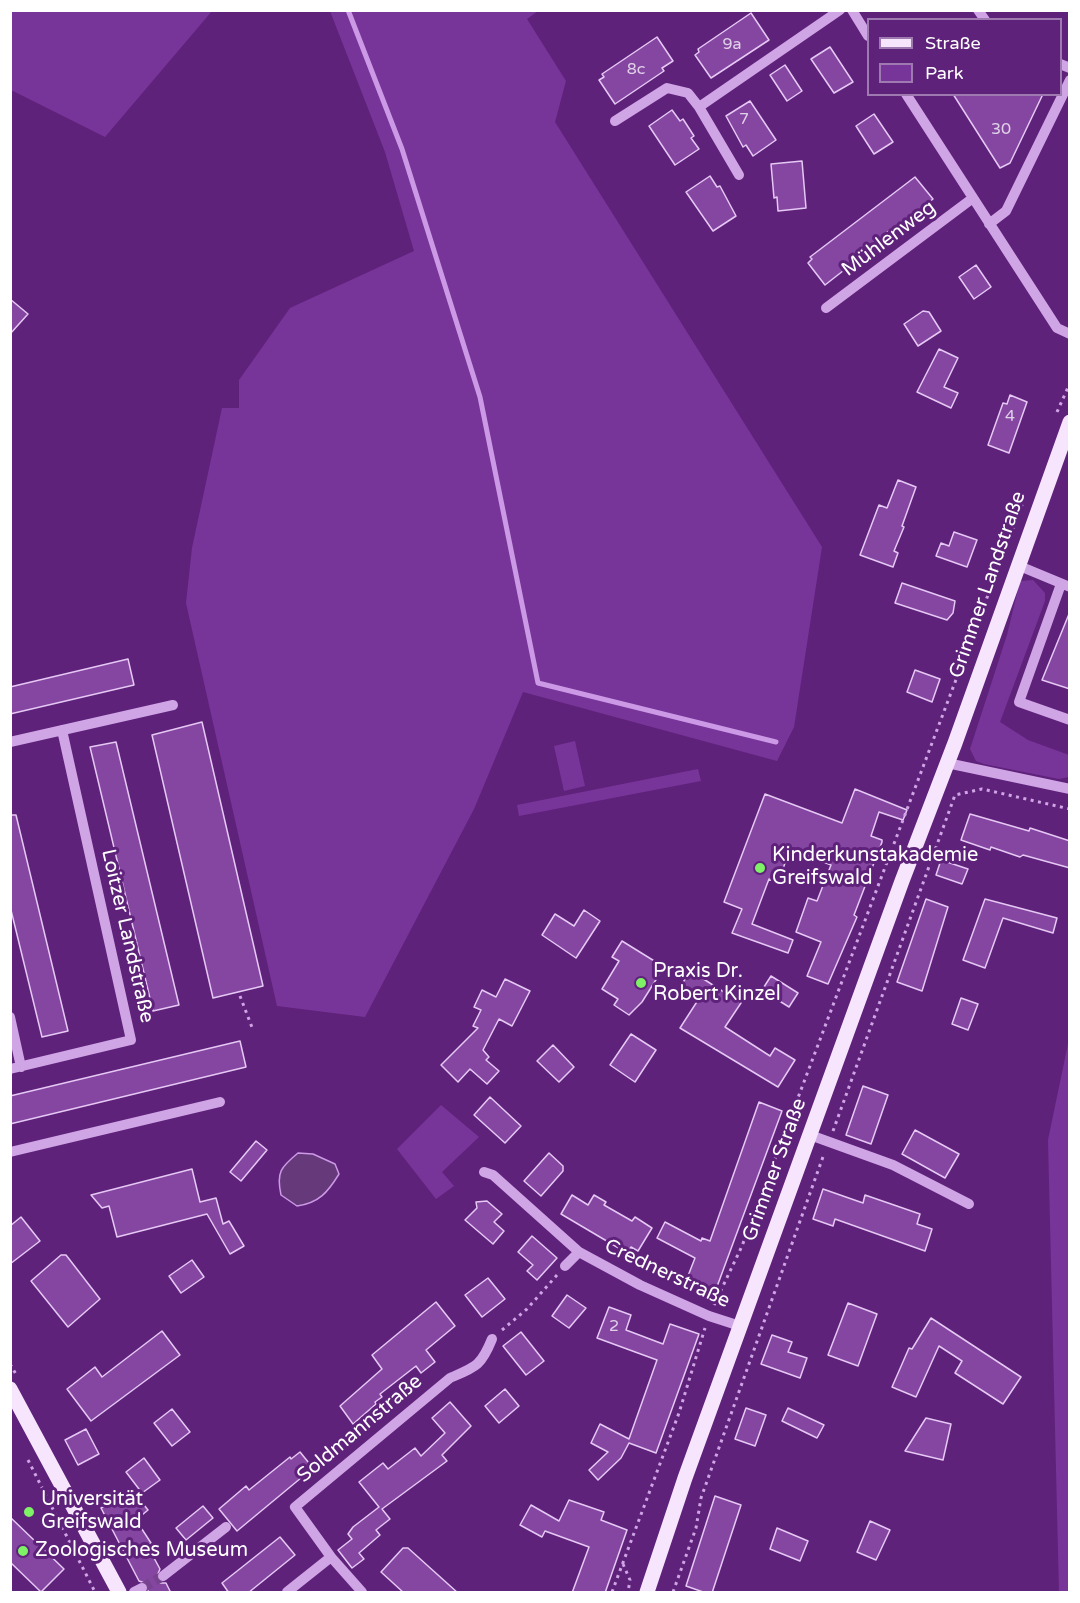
<!DOCTYPE html>
<html>
<head>
<meta charset="utf-8">
<style>
  body { margin:0 }
  #map { position:relative; width:1080px; height:1603px; overflow:hidden; background:#5f227b; font-family:"Varela Round",sans-serif }
  canvas { display:block }
  .frame { position:absolute; inset:0; border:12px solid #fff; pointer-events:none }
  .legend { position:absolute; left:867px; top:18px; width:195px; height:78px; box-sizing:border-box; background:#5f227b; border:2px solid #9f7ab0; margin:0; padding:8px 10px; list-style:none; font-size:18px; color:#fff }
  .legend li { display:flex; align-items:center; gap:12px; height:30px }
  .legend b { width:30px; border:2px solid #9f7ab0 }
</style>
</head>
<body>
<div id="map">
<canvas width="1080" height="1603"></canvas>
<div class="frame"></div>
<ul class="legend">
<li><b style="height:8px;background:#f6e5fd"></b>Straße</li>
<li><b style="height:16px;background:#783599"></b>Park</li>
</ul>
</div>
<script>
const ctx = document.querySelector('canvas').getContext('2d');
ctx.lineJoin = 'round';
function paint(path, color) {
  ctx.fillStyle = color;
  ctx.fill(path, 'evenodd');
}
function stroke(path, color, width, dash) {
  ctx.strokeStyle = color;
  ctx.lineWidth = width;
  ctx.lineCap = dash ? 'butt' : 'round';
  ctx.setLineDash(dash || []);
  ctx.stroke(path);
}
function write(font, color, halo, rows, align = 'center') {
  ctx.font = font + ' "Varela Round",sans-serif';
  ctx.lineWidth = 6;
  ctx.setLineDash([]);
  ctx.textBaseline = 'middle';
  ctx.strokeStyle = halo;
  ctx.fillStyle = color;
  for (const [text, x, y, turn = 0] of rows) {
    ctx.save();
    ctx.translate(x, y);
    ctx.rotate((+turn || 0) * Math.PI / 180);
    ctx.textAlign = isNaN(turn) ? turn : align;
    if (halo) ctx.strokeText(text, 0, 0);
    ctx.fillText(text, 0, 0);
    ctx.restore();
  }
}
const green = new Path2D(`
  M10,11L11,10L212,11L105,137L11,90Z
  M330,11H538L527,19L566,81L555,122L822,547L794,727L777,761L523,692L474,809L365,1017L277,1006L186,603L192,548L222,408H239V380L290,308L414,251L385,152Z
  M1033,580L1045,593V601L1000,722L1028,740L1069,755V777L1059,779L984,764L976,761L970,749L1007,635L1020,581Z
  M575,741L585,786L564,791L554,746Z
  M698,769L701,781L519,816L517,805Z
  M1069,1039L1070,1592H1059L1048,1140Z
  M441,1105L479,1137L442,1172L454,1186L436,1199L397,1149Z`);
const water = new Path2D(`
  M298,1153L313,1154L335,1164L339,1174C328,1192 319,1203 297,1206L281,1195C276,1172 281,1167 298,1153Z`);
const stream = new Path2D(`
  M348,10L402,149L480,397L538,683L776,742`);
const building = new Path2D(`
  M751,13L769,40L711,78L695,55L699,52L698,49Z
  M657,37L673,61L662,68L664,71L615,104L599,80L604,77L602,74Z
  M830,47L853,82L834,93L811,59Z
  M785,65L802,91L787,101L770,75Z
  M953,94H1043L1010,163L1000,168Z
  M750,101L776,140L753,156L746,145L743,147L726,116Z
  M672,110L680,121L683,119L694,136L691,138L699,149L675,165L649,126Z
  M874,114L893,142L874,154L856,126Z
  M802,161L806,208L778,211L777,197L774,198L771,164Z
  M710,176L717,187L720,186L736,216L713,231L686,192Z
  M915,177L933,199L922,208L924,210L908,223L906,220L895,228L894,227L869,246L871,249L825,285L808,263L812,259L810,257Z
  M976,265L991,287L974,299L959,277Z
  M10,299L28,314L10,334Z
  M923,311L929,312L941,331L918,346L904,324Z
  M939,349L958,358L944,387L958,393L951,408L917,392Z
  M1010,395L1027,402L1009,453L988,445L1003,403L1007,404Z
  M898,480L916,487L902,526L904,527L894,551L898,553L893,567L860,555L879,505L887,508Z
  M954,532L977,540L967,567L936,556L941,543L949,546Z
  M902,583L955,601L953,613L947,620L895,603Z
  M1069,614H1070V689L1042,680Z
  M128,659L134,685L10,714V687Z
  M915,670L940,679L932,702L907,692Z
  M202,722L263,986L213,998L152,735Z
  M116,742L179,1005L153,1011L90,747Z
  M855,789L907,810L903,820L879,812L871,836L882,840V842L854,915L857,917L828,984L807,976L821,942L796,932L808,898L817,901L831,865L790,849L778,883L769,879L752,924L793,940L788,953L732,933L742,909L724,902L765,794L842,823Z
  M970,814L1029,831L1030,828L1070,841V868L1023,855L1020,857L991,847L990,850L961,840Z
  M10,815H16L68,1031L42,1037L10,906Z
  M941,860L968,869L962,884L936,875Z
  M926,899L948,907L922,991L897,982Z
  M985,899L1057,918L1053,933L1003,918L985,968L963,960Z
  M584,910L600,921L576,958L542,935L555,914L574,926Z
  M622,941L664,967L642,1002L629,1015L614,1005L618,999L602,989L619,961L612,957Z
  M691,971L741,1003L725,1027L770,1056L775,1048L795,1060L778,1087L680,1028L700,997L681,985Z
  M771,976L798,993L789,1007L762,990Z
  M505,979L530,991L512,1026L499,1019L483,1050L489,1057L486,1060L499,1071L487,1084L470,1069L458,1082L441,1065L478,1028L473,1026L481,1010L474,1007L482,990L496,997Z
  M961,998L978,1004L968,1030L952,1024Z
  M631,1034L656,1050L635,1082L610,1065Z
  M240,1041L246,1067L10,1124V1096Z
  M553,1045L574,1067L559,1082L537,1061Z
  M863,1086L888,1095L871,1144L846,1135Z
  M490,1097L521,1126L505,1143L474,1115Z
  M759,1102L782,1111L715,1292L686,1281L695,1258L657,1238L665,1222L701,1241L702,1238L710,1241Z
  M915,1130L959,1154L945,1178L902,1154Z
  M256,1141L267,1150L241,1181L230,1172Z
  M549,1153L563,1166V1171L541,1196L524,1181Z
  M192,1169L200,1202L216,1198L223,1224L229,1221L244,1246L230,1254L207,1214L117,1237L109,1206L102,1208L91,1195Z
  M823,1189L863,1203L865,1195L920,1214L917,1224L932,1229L925,1251L835,1219L833,1226L813,1219Z
  M572,1195L588,1205L594,1195L606,1202L604,1205L632,1221L635,1217L652,1228L638,1251L631,1247L627,1253L561,1214Z
  M487,1201L502,1214L494,1222L504,1231L493,1244L465,1220L477,1208L476,1202Z
  M21,1217L40,1241L10,1264V1226Z
  M532,1236L557,1258L537,1280L527,1271L533,1265L518,1252Z
  M61,1255H66L100,1299L68,1327L31,1281Z
  M192,1260L204,1277L181,1293L169,1276Z
  M488,1278L505,1299L482,1317L465,1295Z
  M567,1295L586,1308L569,1328L552,1316Z
  M436,1302L455,1326L426,1350L435,1362L421,1373L416,1366L380,1394L382,1397L375,1402L376,1404L353,1424L340,1406L382,1369L372,1355Z
  M848,1303L877,1314L858,1366L828,1355Z
  M609,1307L631,1315L626,1330L663,1344L670,1324L699,1334L656,1453L629,1443L621,1458L598,1480L589,1470L608,1452L591,1443L600,1424L629,1439L657,1360L597,1338Z
  M931,1318L1021,1377L1003,1404L955,1373L962,1361L939,1346L916,1397L892,1387L909,1348L912,1349Z
  M162,1331L180,1355L91,1421L67,1389L95,1367L102,1377Z
  M521,1332L544,1361L526,1375L503,1346Z
  M772,1335L792,1342L788,1352L807,1358L800,1378L761,1364Z
  M505,1389L519,1406L499,1423L485,1406Z
  M450,1402L471,1426L442,1455L447,1461L382,1509L390,1519L376,1530L380,1535L359,1553L364,1559L352,1568L338,1550L352,1539L348,1534L353,1527L379,1507L359,1482L383,1463L388,1469L415,1448L421,1456L445,1433L432,1418Z
  M746,1408L766,1415L755,1446L735,1439Z
  M788,1408L824,1425L817,1438L782,1421Z
  M172,1409L190,1432L172,1446L154,1423Z
  M926,1418L951,1424L943,1460L905,1451Z
  M86,1429L99,1454L78,1465L65,1440Z
  M300,1452L313,1468L237,1531L219,1509L246,1486L249,1490L290,1457L291,1459Z
  M144,1458L160,1480L142,1493L126,1472Z
  M133,1491L148,1510L136,1520L151,1543L147,1545L160,1569L156,1578L160,1583H166L171,1593H148V1584L139,1581L101,1508Z
  M715,1496L741,1505L712,1593H706L686,1586Z
  M569,1500L604,1512L601,1520L627,1530L605,1593H572L589,1547L545,1531L542,1537L520,1525L531,1505L559,1521Z
  M203,1506L213,1518L186,1540L176,1528Z
  M10,1517L64,1569L41,1592L10,1562Z
  M870,1521L890,1530L876,1560L857,1552Z
  M777,1528L808,1541L800,1561L770,1549Z
  M280,1537L295,1555L248,1593H229L222,1583Z
  M403,1548H408L458,1593H404L381,1572Z`);
const minorTunnel = new Path2D(`
  M142,1588L163,1576`);
const path = new Path2D(`
  M1057,412L1070,383
  M240,996L253,1030
  M833,1131L955,795L982,789L1070,809
  M714,1305L742,1246L1025,497
  M502,1330L527,1309L557,1275
  M10,1364L17,1376
  M28,1460L95,1592
  M623,1564L630,1580L628,1592
  M612,1592L679,1413L705,1328
  M673,1592L696,1528L701,1498L824,1154`);
const minor = new Path2D(`
  M852,10L868,36
  M978,10L985,20
  M1060,64L1070,68
  M906,94L1057,328L1070,334
  M615,121L667,88L688,93L699,107
  M739,175L699,107L840,10
  M989,224L1006,211L1070,80
  M826,308L973,198
  M1017,565L1070,587
  M1061,584L1019,702L1070,720
  M10,742L173,705
  M947,763L1070,789
  M10,1017L21,1067
  M10,1069L131,1040L62,730
  M810,1135L893,1165L969,1204
  M10,1152L220,1102
  M484,1172L493,1175L579,1252L640,1285L709,1316L740,1326
  M565,1266L579,1252
  M331,1557L362,1592
  M163,1576L226,1527
  M134,1592L142,1588
  M287,1592L331,1557L295,1507L450,1378C476,1367 481,1366 492,1339`);
const major = new Path2D(`
  M10,1389L119,1592
  M647,1592L685,1478L902,881L955,743L1070,422`);
const markers = [
  [760,868,6,"#7ef167"],
  [641,983,6,"#7ef167"],
  [29,1512,6,"#7ef167"],
  [23,1551,6,"#7ef167"]
];
const numberNames = [
  ["9a",732,45],
  ["8c",636,70],
  ["7",744,120],
  ["30",1001,130],
  ["4",1010,417],
  ["2",614,1327]
];
const streetNames = [
  ["Mühlenweg",889,239,-37],
  ["Grimmer Landstraße",988,585,-71],
  ["Loitzer Landstraße",127,936,77],
  ["Grimmer Straße",775,1170,-70],
  ["Crednerstraße",667,1274,25],
  ["Soldmannstraße",360,1429,-40]
];
const poiNames = [
  ["Kinderkunstakademie",772,856],
  ["Greifswald",772,879],
  ["Praxis Dr.",653,972],
  ["Robert Kinzel",653,995],
  ["Universität",41,1500],
  ["Greifswald",41,1523],
  ["Zoologisches Museum",35,1551]
];
paint(green, '#783599');
paint(water, '#66397b');
stroke(water, '#cc99e6', 1.5);
stroke(stream, '#cc99e6', 5);
paint(building, '#8546a2');
stroke(building, '#e6c8f4', 1.5);
stroke(minorTunnel, '#77438f', 10, [10, 5]);
stroke(path, '#d0a5e5', 3, [3, 4.5]);
stroke(minor, '#d0a5e5', 10);
stroke(major, '#f6e5fd', 15);
for (const [x, y, r, color] of markers) {
  const dot = new Path2D();
  dot.arc(x, y, r, 0, 2 * Math.PI);
  ctx.fillStyle = color;
  ctx.fill(dot);
  stroke(dot, '#5f227b', 2);
}
write('16px', '#e0d1e8', null, numberNames);
write('20px', '#fff', '#5f227b', streetNames);
write('20px', '#fff', '#5f227b', poiNames, 'left');
</script>
</body>
</html>
